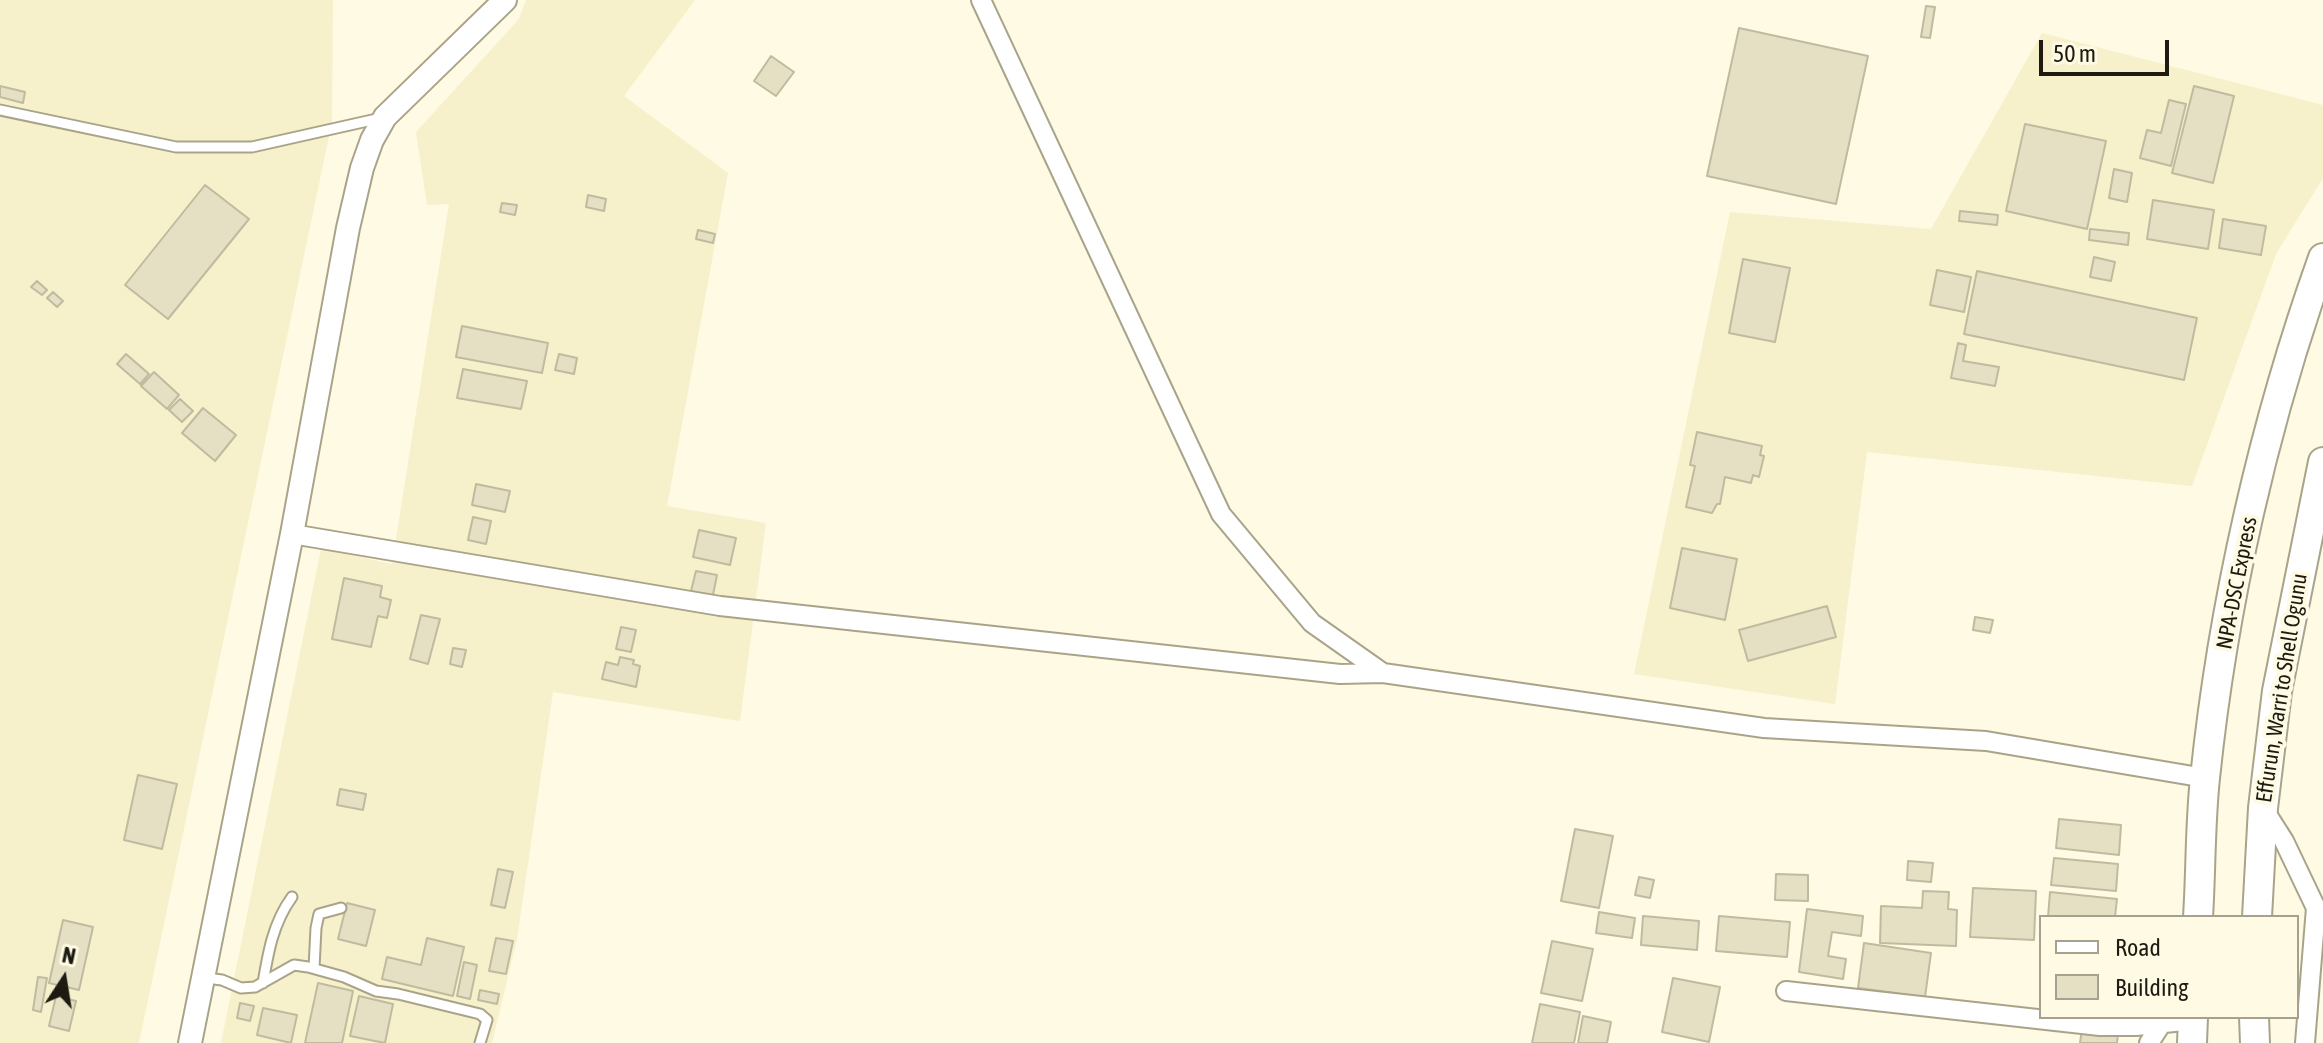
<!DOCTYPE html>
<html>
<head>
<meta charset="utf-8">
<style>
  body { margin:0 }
  #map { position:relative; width:2323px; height:1043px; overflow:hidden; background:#fefae3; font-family:"Asap Condensed",sans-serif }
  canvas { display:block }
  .legend { position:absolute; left:2039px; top:915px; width:260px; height:104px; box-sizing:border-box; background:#fefae3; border:2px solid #a4a18f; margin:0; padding:10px 14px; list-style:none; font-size:24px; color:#1d1b11 }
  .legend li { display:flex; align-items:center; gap:16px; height:40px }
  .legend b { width:40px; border:2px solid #a4a18f }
  .north { position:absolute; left:24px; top:939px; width:80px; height:80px; -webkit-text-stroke:6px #fefae3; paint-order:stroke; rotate:12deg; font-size:22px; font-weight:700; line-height:32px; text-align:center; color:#1d1b11 }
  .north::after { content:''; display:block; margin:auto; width:28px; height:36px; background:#1d1b11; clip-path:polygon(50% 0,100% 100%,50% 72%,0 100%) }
  .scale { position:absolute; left:2039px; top:40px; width:130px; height:36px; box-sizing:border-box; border:4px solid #1d1b11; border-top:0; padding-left:10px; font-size:24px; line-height:28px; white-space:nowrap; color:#1d1b11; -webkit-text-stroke:6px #fefae3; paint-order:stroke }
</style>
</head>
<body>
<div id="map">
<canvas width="2323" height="1043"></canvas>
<ul class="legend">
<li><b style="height:10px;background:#fff"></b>Road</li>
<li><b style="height:22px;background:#e5e0c3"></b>Building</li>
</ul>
<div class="north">N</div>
<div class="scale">50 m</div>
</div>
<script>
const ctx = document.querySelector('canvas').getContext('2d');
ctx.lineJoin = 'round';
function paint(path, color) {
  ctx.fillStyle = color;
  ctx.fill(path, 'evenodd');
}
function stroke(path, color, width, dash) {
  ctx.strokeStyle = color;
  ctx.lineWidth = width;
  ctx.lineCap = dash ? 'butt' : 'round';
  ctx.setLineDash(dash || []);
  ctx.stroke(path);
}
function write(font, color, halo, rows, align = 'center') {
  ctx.font = font + ' "Asap Condensed",sans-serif';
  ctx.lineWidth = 8;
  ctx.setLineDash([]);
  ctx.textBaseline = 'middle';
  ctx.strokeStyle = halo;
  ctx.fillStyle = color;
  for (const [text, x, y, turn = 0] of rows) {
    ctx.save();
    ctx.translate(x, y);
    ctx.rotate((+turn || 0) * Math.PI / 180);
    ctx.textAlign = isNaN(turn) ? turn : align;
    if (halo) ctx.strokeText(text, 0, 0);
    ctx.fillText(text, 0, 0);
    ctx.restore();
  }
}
const built = new Path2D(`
  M0,0H333L332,122L139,1043H0Z
  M526,0H695L624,96L728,173L667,506L766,523L740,721L553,692L517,939L492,1043H221L321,549L392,564L449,204L427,205L416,132L519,19Z
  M2042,33L2323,105V178L2276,254L2192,486L1867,452L1835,704L1634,674L1730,212L1931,229Z`);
const building = new Path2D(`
  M1926,6L1935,7L1930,38L1921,37Z
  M1739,28L1868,56L1836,204L1707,176Z
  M771,56L794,72L776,96L754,81Z
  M0,86L25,92L23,103L0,97Z
  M2194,86L2234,96L2213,183L2172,173Z
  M2169,100L2186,104L2171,166L2140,158L2147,130L2161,133Z
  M2025,124L2106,141L2087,229L2006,211Z
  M2114,169L2132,173L2127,202L2109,198Z
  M205,185L249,219L168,319L125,285Z
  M588,195L606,199L604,211L586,207Z
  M2153,200L2214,210L2208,249L2147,239Z
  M502,203L517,205L515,215L500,212Z
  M1960,211L1998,215L1997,225L1959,221Z
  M2223,219L2266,226L2261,255L2219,248Z
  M2090,229L2129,233L2128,245L2089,240Z
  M698,230L715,234L713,243L696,239Z
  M2094,257L2115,262L2111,281L2090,277Z
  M1743,259L1790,268L1775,342L1729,333Z
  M1937,270L1971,277L1964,312L1930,305Z
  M1977,271L2197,318L2184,380L1964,334Z
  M37,281L47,290L42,295L31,287Z
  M53,292L63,301L57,307L47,298Z
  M462,326L548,343L542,373L456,357Z
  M1958,343L1966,345L1963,361L1999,367L1995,386L1951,378Z
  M126,354L149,374L140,384L117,364Z
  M559,354L577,358L574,374L555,370Z
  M463,369L527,381L521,409L457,398Z
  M154,372L179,395L167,409L141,386Z
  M180,399L193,411L182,422L169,410Z
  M203,408L236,435L215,461L182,433Z
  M1697,432L1762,446L1760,455L1764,456L1759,477L1753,475L1751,483L1725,477L1720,504H1717L1712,513L1686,507L1695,466L1690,465Z
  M476,484L510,491L505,512L472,505Z
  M473,517L491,521L486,544L468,540Z
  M699,530L736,538L730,565L693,557Z
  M1682,548L1737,559L1725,620L1670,608Z
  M696,571L717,575L712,600L690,595Z
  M344,578L382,586L380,597L391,600L387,618L378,616L371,647L332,639Z
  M1827,606L1836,637L1748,661L1739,630Z
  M421,615L440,619L428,664L410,659Z
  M1975,617L1993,620L1990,633L1973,630Z
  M621,627L636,630L631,652L616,649Z
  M453,648L466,650L462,667L450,664Z
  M620,657L634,660L633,664L640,666L636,687L602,679L606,662L618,665Z
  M138,775L177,784L162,849L124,840Z
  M340,789L366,794L363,810L337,805Z
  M2059,819L2121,825L2119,855L2056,848Z
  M1575,829L1613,836L1599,908L1561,901Z
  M2054,858L2118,864L2116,891L2051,885Z
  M1908,861L1933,863L1931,882L1907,880Z
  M498,869L513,872L505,908L491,905Z
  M1776,874L1808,875V901L1775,900Z
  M1639,877L1654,880L1650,898L1635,895Z
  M1973,888L2036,891L2034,940L1970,937Z
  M1923,891L1949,892L1948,909L1957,910L1956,946L1880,943L1881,906L1922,908Z
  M2050,892L2117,899L2115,917H2048Z
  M347,903L375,910L366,946L338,939Z
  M1807,909L1863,916L1861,936L1832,932L1828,956L1846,959L1843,979L1799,972Z
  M1599,912L1635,918L1632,938L1596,933Z
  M1643,916L1699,921L1697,950L1641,945Z
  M1719,916L1790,922L1787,957L1716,951Z
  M63,920L93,927L79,990L49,983Z
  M427,938L464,947L453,996L382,979L387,957L421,965Z
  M496,938L513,941L506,974L489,971Z
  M1552,941L1593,949L1582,1001L1541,993Z
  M1864,943L1931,953L1925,997L1858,988Z
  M464,962L477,965L470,999L457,996Z
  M38,977L47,978L41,1012L33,1010Z
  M1673,978L1720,987L1709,1042L1662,1032Z
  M318,983L353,991L342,1043H305Z
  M480,990L499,994L497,1004L478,1000Z
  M56,996L76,1001L69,1031L49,1026Z
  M359,996L393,1004L385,1043L350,1036Z
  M240,1003L254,1006L250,1021L237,1018Z
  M1540,1004L1580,1012L1574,1043H1532Z
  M263,1008L297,1015L291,1043L257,1035Z
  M1583,1016L1611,1022L1607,1043H1578Z
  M2082,1029L2118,1033L2117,1043H2080Z`);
const service = new Path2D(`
  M0,110L176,147H252L381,118
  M314,968L316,928L319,914L341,908
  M206,978L222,980L241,988L255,987L294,965L308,967L344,977L376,991L398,994L480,1014L487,1020L480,1043
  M263,983C268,953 273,923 292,897`);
const minor = new Path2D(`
  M981,0L1221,514L1312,623L1383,673
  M292,534L720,606L1340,674L1383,673L1764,728L1986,741L2205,778
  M2263,808L2284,841L2316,908L2305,1043
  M1786,991L2100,1026H2136L2193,1020
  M2149,1043L2162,1023`);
const tertiary = new Path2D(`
  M190,1043L292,534L348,228L362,168L372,140L385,117L505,0`);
const primary = new Path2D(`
  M2198,917C2201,871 2200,824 2205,778C2223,604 2264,423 2323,258
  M2257,917L2263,808L2277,691L2323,462
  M2254,1017L2255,1043
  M2192,1043L2193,1017`);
const streetNames = [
  ["NPA-DSC Express",2237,583,-79],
  ["Effurun, Warri to Shell Ogunu",2282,688,-81]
];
paint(built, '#f6f0cb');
paint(building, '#e5e0c3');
stroke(building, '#c0bb9f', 2);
stroke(service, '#a9a489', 13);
stroke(minor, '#a9a489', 22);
stroke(tertiary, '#a9a489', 26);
stroke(primary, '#a9a489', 32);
stroke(service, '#fff', 9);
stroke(minor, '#fff', 18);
stroke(tertiary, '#fff', 22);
stroke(primary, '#fff', 28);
write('22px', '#1d1b11', '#fefae3', streetNames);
</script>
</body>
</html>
